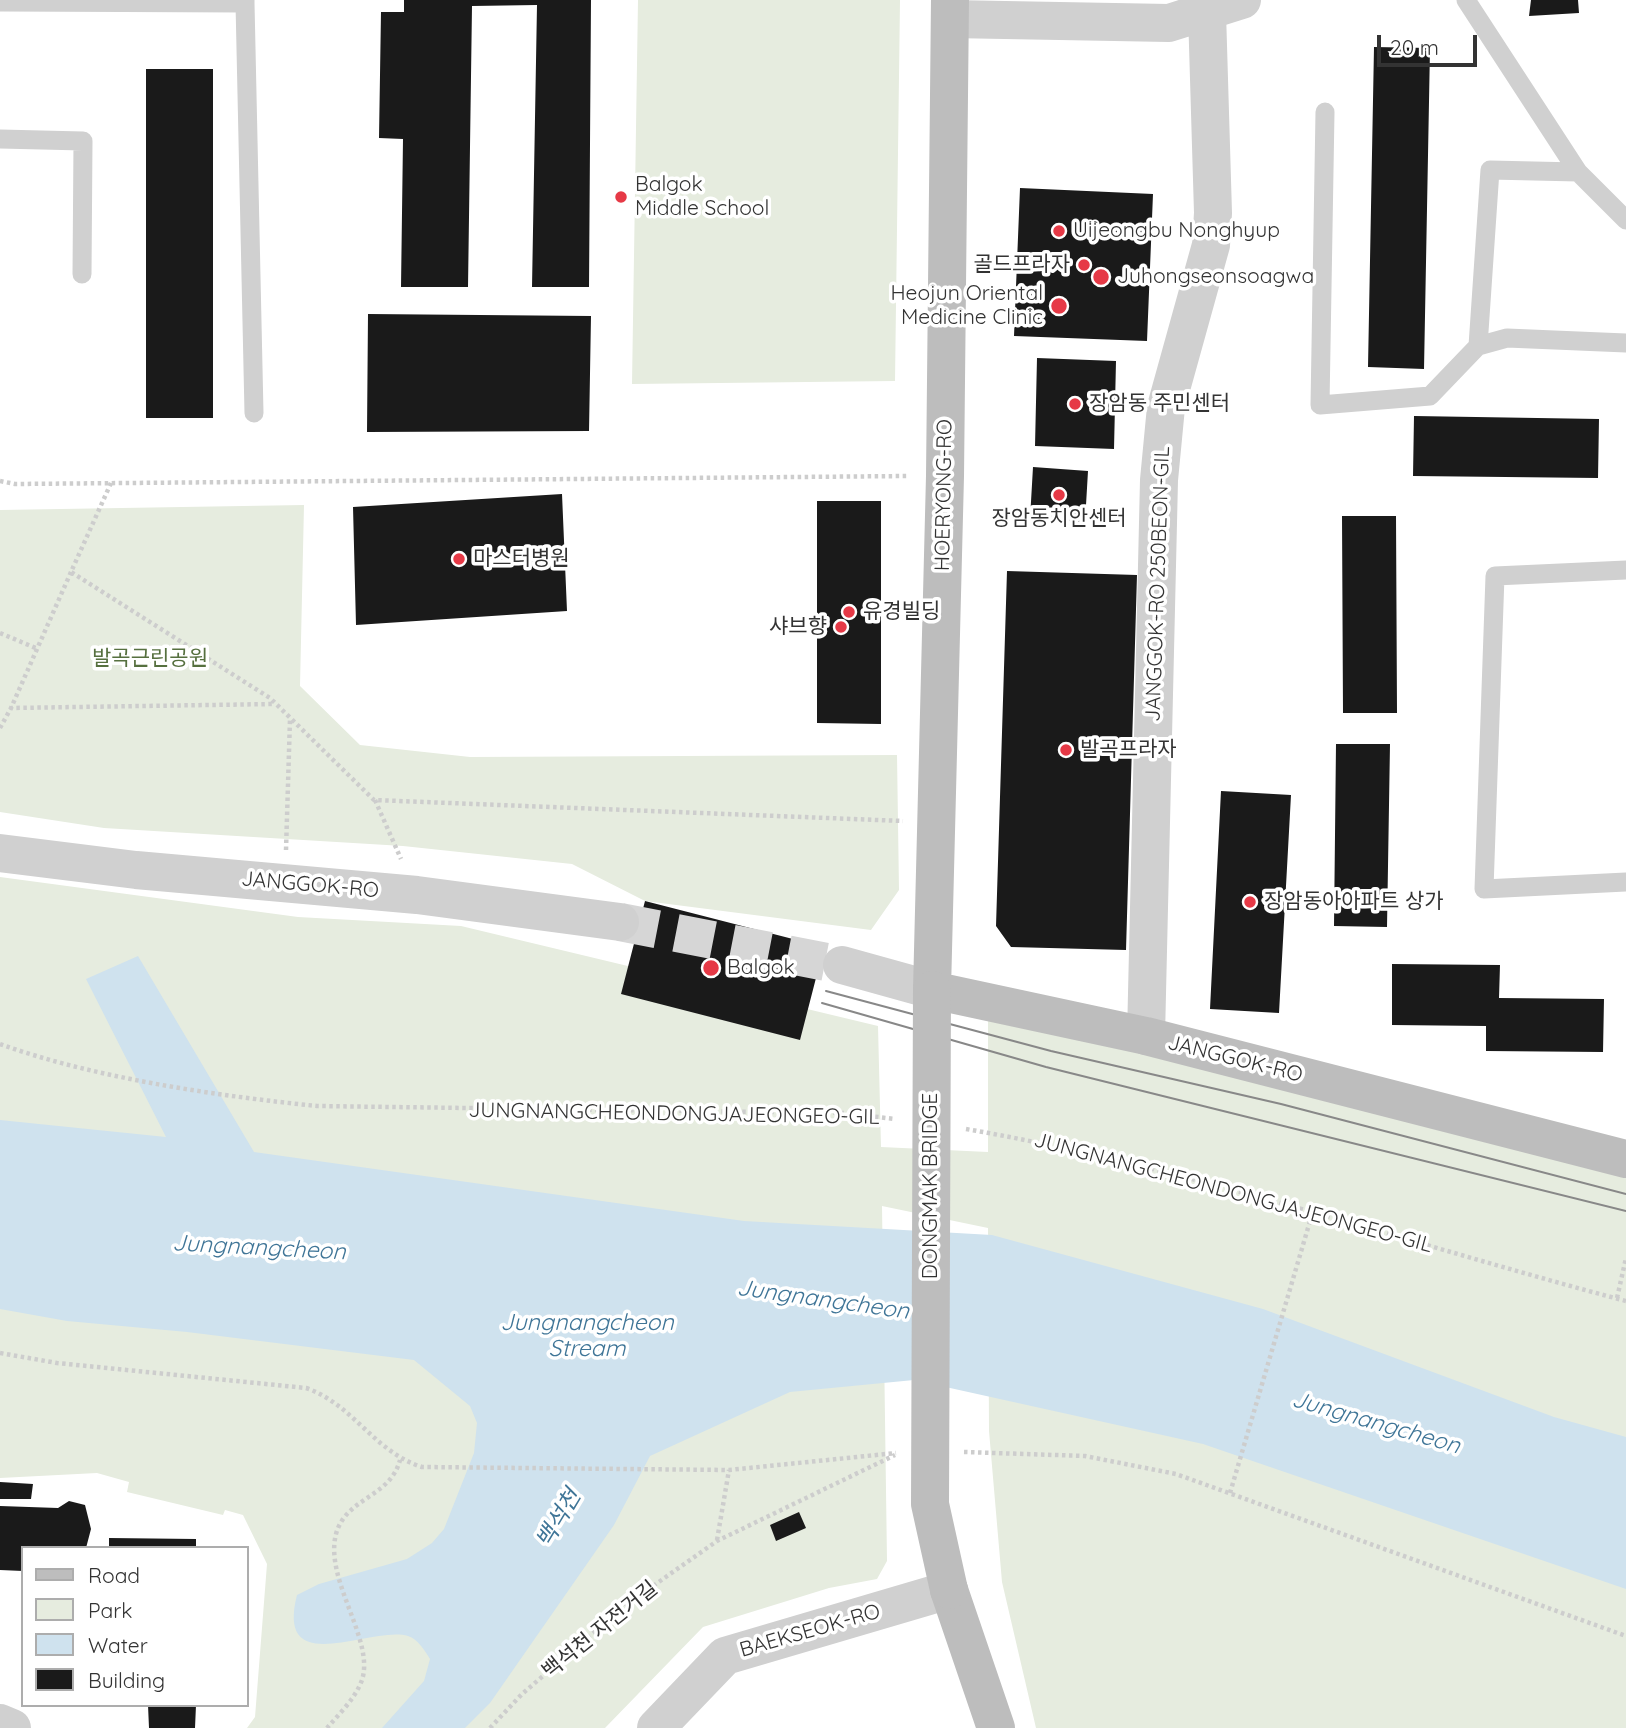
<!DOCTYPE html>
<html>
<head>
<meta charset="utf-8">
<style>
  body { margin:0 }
  #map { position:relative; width:1626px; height:1728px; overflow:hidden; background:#fff; font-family:Quicksand,sans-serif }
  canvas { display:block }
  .legend { position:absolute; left:21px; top:1546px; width:228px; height:161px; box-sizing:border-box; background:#fff; border:2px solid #adadad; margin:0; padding:9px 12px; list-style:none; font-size:21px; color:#333 }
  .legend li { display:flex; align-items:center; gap:14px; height:35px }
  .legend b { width:35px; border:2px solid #adadad }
  .scale { position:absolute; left:1377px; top:35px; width:100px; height:32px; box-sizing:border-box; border:4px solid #333; border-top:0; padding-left:9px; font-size:21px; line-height:24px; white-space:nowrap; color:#333; -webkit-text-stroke:5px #fff; paint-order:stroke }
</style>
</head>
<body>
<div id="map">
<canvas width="1626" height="1728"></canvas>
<ul class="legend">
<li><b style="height:9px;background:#bdbdbd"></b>Road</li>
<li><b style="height:19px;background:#e6ecdf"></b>Park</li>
<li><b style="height:19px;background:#cfe2ee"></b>Water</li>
<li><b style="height:19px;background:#1a1a1a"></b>Building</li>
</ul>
<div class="scale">20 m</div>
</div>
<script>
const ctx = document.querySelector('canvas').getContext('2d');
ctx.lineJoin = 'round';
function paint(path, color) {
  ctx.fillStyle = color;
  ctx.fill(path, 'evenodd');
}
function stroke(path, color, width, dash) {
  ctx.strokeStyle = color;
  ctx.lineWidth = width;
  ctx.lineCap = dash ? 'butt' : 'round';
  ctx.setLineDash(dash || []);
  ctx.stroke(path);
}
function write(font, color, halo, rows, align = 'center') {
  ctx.font = font + ' Quicksand,"Noto Sans KR",sans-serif';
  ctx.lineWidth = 7;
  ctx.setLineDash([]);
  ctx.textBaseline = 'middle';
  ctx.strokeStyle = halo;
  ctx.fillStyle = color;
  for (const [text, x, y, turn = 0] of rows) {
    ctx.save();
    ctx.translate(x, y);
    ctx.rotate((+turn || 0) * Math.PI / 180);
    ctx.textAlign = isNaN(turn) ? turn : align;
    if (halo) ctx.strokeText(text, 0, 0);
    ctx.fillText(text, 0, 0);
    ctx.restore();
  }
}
const green = new Path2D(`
  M638,0H900L895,381L632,384Z
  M304,505L300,686L360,745L470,757L897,755L899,890L871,930L645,901L572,864L403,846L104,828L0,812V510Z
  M0,877L298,917L461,926L878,1026L881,1147L988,1152V1009L1626,1175V1728H1036L1002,1582L989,1431L988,1228L882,1206L887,1561L877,1579L829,1588L703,1627L605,1728H247L255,1717L267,1564L243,1515L225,1510L223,1515L127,1492L129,1482L97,1473L0,1478Z`);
const water = new Path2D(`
  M138,956L254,1152L744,1221L992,1235L1263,1309L1554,1417L1626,1437V1589L1203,1444L914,1380L790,1392L650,1456L614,1525L490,1703L465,1728H382L424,1681L430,1659C425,1651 418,1639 408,1636C371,1625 275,1681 297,1595L319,1584L407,1559L432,1543L444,1529L474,1453L477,1423L470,1406L414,1360L187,1332L67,1321L0,1309V1120L166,1137L86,979Z`);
const building = new Path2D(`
  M404,0H591L589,287H532L537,5L472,6L468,287H401L403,139L379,138L381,12H404Z
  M1531,0H1578L1579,13L1529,16Z
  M1374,47L1430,48L1424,369L1368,367Z
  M146,69H213V418H146Z
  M1020,188L1153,194L1147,341L1014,336Z
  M368,314L591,316L589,431L367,432Z
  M1037,358L1116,361L1114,449L1035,446Z
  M1414,416L1599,419L1598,478L1413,476Z
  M1033,467L1088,471L1085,522L1030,519Z
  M562,494L567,611L356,625L353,507Z
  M817,501H881V724L817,723Z
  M1342,516H1396L1397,713H1343Z
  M1007,571L1137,575L1126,950L1011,947L996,926Z
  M1336,744H1390L1387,927L1334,926Z
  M1221,791L1291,795L1279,1013L1210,1009Z
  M645,901L824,947L800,1040L621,994Z
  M1392,964L1500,965L1499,998L1604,999L1603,1052L1486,1051V1026L1392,1025Z
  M0,1482L33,1484L31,1499H0Z
  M69,1501L85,1505L91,1529L86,1548H23V1571L0,1570V1506L58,1508Z
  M799,1512L806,1528L776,1541L770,1525Z
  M109,1538L196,1539V1548H109Z
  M148,1705H196L195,1728H149Z`);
const streetTunnel = new Path2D(`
  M620,922L842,965`);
const path = new Path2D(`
  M0,481L15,484L909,476
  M111,483L71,572L270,698L374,800L903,821
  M71,572L11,708L275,704
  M0,633L38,649
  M0,728L11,708
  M375,800L401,859
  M286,850L290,719
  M0,1044C94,1078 218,1096 317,1106L843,1113L895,1119
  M966,1129C1191,1168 1406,1243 1626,1301
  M1617,1298L1626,1258
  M0,1353L57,1363L306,1388C353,1404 374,1452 422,1467L729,1470L896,1453
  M964,1452L1085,1456L1176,1474L1626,1636
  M1230,1493L1313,1211
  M717,1540L729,1470
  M327,1728C339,1714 355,1699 362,1680C375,1640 324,1580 336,1534C346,1497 390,1498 400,1460
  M490,1728L522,1694L626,1605L717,1541L895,1455`);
const lane = new Path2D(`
  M1466,0L1578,172L1626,220
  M0,2L245,3V0
  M245,3L254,413
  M1325,112L1320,405L1430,396L1478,346
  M0,139L83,141L82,274
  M1578,172L1490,170L1478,346L1507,338L1626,343
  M1626,570L1495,576L1484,889L1626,882`);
const street = new Path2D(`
  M950,19L1169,23L1242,0
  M0,853L136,870L417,895L620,922
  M842,965L932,990
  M1146,1036L1159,480L1166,407L1211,245L1213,213L1207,12
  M0,1723L12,1728
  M656,1728L725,1656L949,1590`);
const secondary = new Path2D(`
  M950,0L945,476L932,990L1146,1036L1626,1159
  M949,1590L996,1728`);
const tram = new Path2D(`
  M826,991L1051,1051L1281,1104L1626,1194
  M822,1003L1046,1067L1626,1211`);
const secondaryBridge = new Path2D(`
  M932,990L930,1504L949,1590`);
const markers = [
  [621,197,7,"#e63946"],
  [1059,231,7,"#e63946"],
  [1084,265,7,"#e63946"],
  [1101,277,9,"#e63946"],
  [1059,306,9,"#e63946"],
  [1075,404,7,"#e63946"],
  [1059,495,7,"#e63946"],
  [459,559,7,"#e63946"],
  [849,612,7,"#e63946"],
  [841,627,7,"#e63946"],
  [1066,750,7,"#e63946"],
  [1250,902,7,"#e63946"],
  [711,968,9,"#e63946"]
];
const poiNames = [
  ["Balgok",635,185],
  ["Middle School",635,209],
  ["Uijeongbu Nonghyup",1073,231],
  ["골드프라자",1070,265,"right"],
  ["Juhongseonsoagwa",1117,277],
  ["Heojun Oriental",1043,294,"right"],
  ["Medicine Clinic",1043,318,"right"],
  ["장암동 주민센터",1089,404],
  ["장암동치안센터",1059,519,"center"],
  ["마스터병원",473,559],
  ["유경빌딩",863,612],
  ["샤브향",827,627,"right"],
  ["발곡프라자",1080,750],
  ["장암동아아파트 상가",1264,902],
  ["Balgok",727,968]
];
const streetNames = [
  ["HOERYONG-RO",944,495,-89],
  ["JANGGOK-RO 250BEON-GIL",1158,584,-88],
  ["JANGGOK-RO",310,885,5],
  ["JANGGOK-RO",1235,1059,14],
  ["JUNGNANGCHEONDONGJAJEONGEO-GIL",674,1114,1],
  ["DONGMAK BRIDGE",931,1186,-90],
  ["JUNGNANGCHEONDONGJAJEONGEO-GIL",1233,1193,15],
  ["백석천 자전거길",600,1630,-39],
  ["BAEKSEOK-RO",810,1631,-16]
];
const parkNames = [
  ["발곡근린공원",150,659]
];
const waterNames = [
  ["Jungnangcheon",259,1248,3],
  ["Jungnangcheon",823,1300,8],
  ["Jungnangcheon",587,1323],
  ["Stream",587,1349],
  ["Jungnangcheon",1376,1423,16],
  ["백석천",559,1519,-59]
];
paint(green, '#e6ecdf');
paint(water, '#cfe2ee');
paint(building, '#1a1a1a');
stroke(streetTunnel, '#d6d6d6', 38, [38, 19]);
stroke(path, '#cdcdcd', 4.5, [3.5, 3.5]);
stroke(lane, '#d0d0d0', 19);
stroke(street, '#d0d0d0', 38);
stroke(secondary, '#bdbdbd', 38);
stroke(tram, '#888', 2);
stroke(secondaryBridge, '#bdbdbd', 38);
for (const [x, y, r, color] of markers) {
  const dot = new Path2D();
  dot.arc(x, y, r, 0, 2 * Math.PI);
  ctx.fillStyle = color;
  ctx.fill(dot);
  stroke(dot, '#fff', 2.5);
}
write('21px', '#333', '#fff', poiNames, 'left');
write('21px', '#333', '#fff', streetNames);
write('21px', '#56703f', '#fff', parkNames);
write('italic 23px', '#3f7597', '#fff', waterNames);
</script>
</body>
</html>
